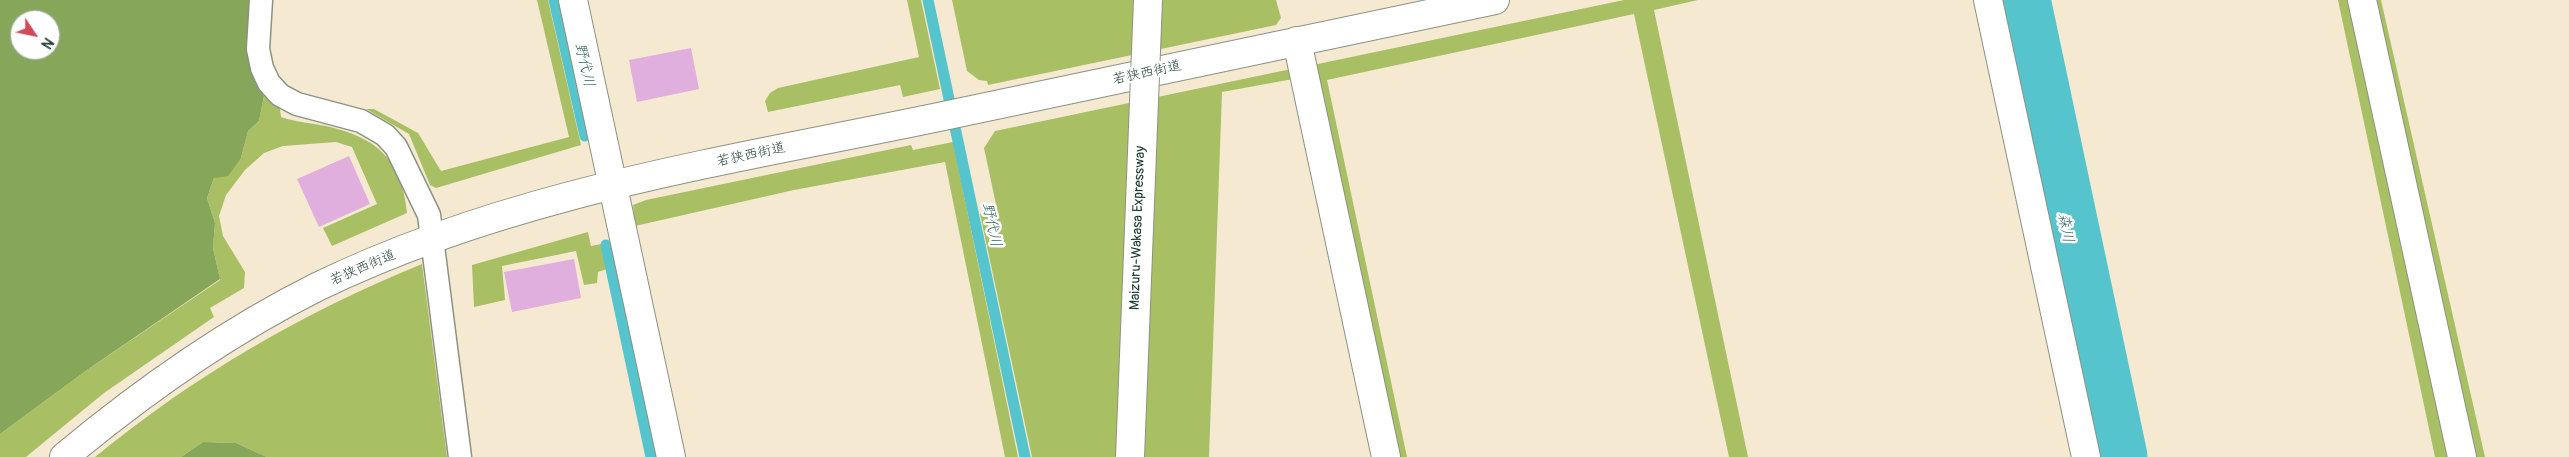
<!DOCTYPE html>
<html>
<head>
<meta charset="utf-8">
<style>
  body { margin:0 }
  #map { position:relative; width:2569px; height:457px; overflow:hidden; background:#f5e9d2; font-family:Pangolin,sans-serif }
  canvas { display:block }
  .north { position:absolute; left:10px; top:10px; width:50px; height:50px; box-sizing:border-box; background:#fff; border:1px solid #a5b1ae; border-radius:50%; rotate:124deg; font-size:14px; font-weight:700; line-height:20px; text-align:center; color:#1f3d34 }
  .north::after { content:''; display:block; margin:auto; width:18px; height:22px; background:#d1495b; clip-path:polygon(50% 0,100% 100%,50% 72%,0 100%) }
</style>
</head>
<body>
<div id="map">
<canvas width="2569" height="457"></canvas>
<div class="north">N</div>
</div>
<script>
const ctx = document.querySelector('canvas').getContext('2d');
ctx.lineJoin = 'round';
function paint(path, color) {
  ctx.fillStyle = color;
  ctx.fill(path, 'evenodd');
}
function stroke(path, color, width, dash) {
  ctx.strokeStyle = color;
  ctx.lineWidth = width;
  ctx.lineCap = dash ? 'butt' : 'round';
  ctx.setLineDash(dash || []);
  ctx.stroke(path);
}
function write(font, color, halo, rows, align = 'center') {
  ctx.font = font + ' Pangolin,"Klee One",sans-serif';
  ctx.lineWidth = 5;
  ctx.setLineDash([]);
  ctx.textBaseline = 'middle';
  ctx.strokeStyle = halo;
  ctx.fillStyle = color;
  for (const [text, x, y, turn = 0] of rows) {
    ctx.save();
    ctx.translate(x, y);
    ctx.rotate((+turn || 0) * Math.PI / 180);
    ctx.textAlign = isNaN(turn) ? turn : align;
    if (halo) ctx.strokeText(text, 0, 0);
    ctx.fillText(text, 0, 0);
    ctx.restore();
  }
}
const green = new Path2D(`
  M537,0H548L581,145L436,188L430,185L409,134L366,109H374L418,133L441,171L569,137Z
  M907,0H921L940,89L903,97L900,85L768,112L765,101L770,93L778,88L919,57Z
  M952,0H1276L1281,18L1276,25L988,85L987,81L979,80L967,71Z
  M1624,0H1698L1654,10L1748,457H1729L1634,14L1327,80L1407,457H1396L1313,65Z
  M2023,0H2028L2126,457H2121Z
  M2338,0H2354L2451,457H2435Z
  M2373,0H2381L2485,457H2472Z
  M1296,68L1293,79L1222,92L1209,457H1032L980,214L997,209L984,148L995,131Z
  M264,96L280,109L281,117C295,122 311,123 326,126C376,137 402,159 407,213L332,246L323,228L377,204L352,147L336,142L283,146L264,153L245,170L226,195L219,216L223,236L245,272L244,288L210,308L214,317L104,393L26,457H0V434L87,370L220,280L213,247L215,223L207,198L214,178L241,158L248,131L259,121Z
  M953,142L1018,457H1005L945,162L794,190L635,226L633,205L646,200L911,145L913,150Z
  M588,232L591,246L601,244L607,269L598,272L597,283L584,285L576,251L502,266L505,300L474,307L472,265Z
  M422,264L447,457H267L236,443L203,442L181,457H95C197,374 300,314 422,264Z`);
const forest = new Path2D(`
  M0,0H250C248,39 241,62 264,96L259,121L248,131L241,158L228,176L214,178L207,198L215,223L213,248L220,279L87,370L0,434ZM20,20H50V50H20Z
  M203,442L236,443L267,457H181Z`);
const stream = new Path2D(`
  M554,0L585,136
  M928,0L1025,457
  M606,245L651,457`);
const river = new Path2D(`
  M2016,0L2113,457`);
const building = new Path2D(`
  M691,48L699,89L637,102L629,60Z
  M349,156L370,204L319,227L297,179Z
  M574,259L581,298L512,312L504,272Z`);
const lane = new Path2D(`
  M261,0L258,49L262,68L269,83L280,95L297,104L361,121L385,135L396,147L429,215L460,457`);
const street = new Path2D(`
  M573,0L671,457
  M1988,0L2086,457
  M2362,0L2462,457
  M1297,41L1386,457`);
const secondary = new Path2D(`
  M64,457C142,392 225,333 317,287C510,193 726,161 934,118C1121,79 1308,39 1495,0`);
const highwayBridge = new Path2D(`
  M1130,457L1148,0`);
const streetNames = [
  ["若狭西街道",1147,73,-12],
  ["若狭西街道",751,155,-12],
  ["Maizuru-Wakasa Expressway",1138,228,-88],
  ["若狭西街道",363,268,-23]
];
const waterNames = [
  ["野代川",584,65,77],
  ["野代川",991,225,78],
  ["森川",2065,228,78]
];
paint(green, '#a9bf63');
paint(forest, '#86a659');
stroke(stream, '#56c4cc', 11);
stroke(river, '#56c4cc', 69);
paint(building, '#e1afdd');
stroke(lane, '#8a9383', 25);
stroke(street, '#8a9383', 30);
stroke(secondary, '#8a9383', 30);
stroke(lane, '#fff', 22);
stroke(street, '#fff', 28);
stroke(secondary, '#fff', 28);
stroke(highwayBridge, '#8a9383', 30, []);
stroke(highwayBridge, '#fff', 28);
write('14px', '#1f3d34', '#fff', streetNames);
write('italic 15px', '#306662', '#fff', waterNames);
</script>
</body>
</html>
